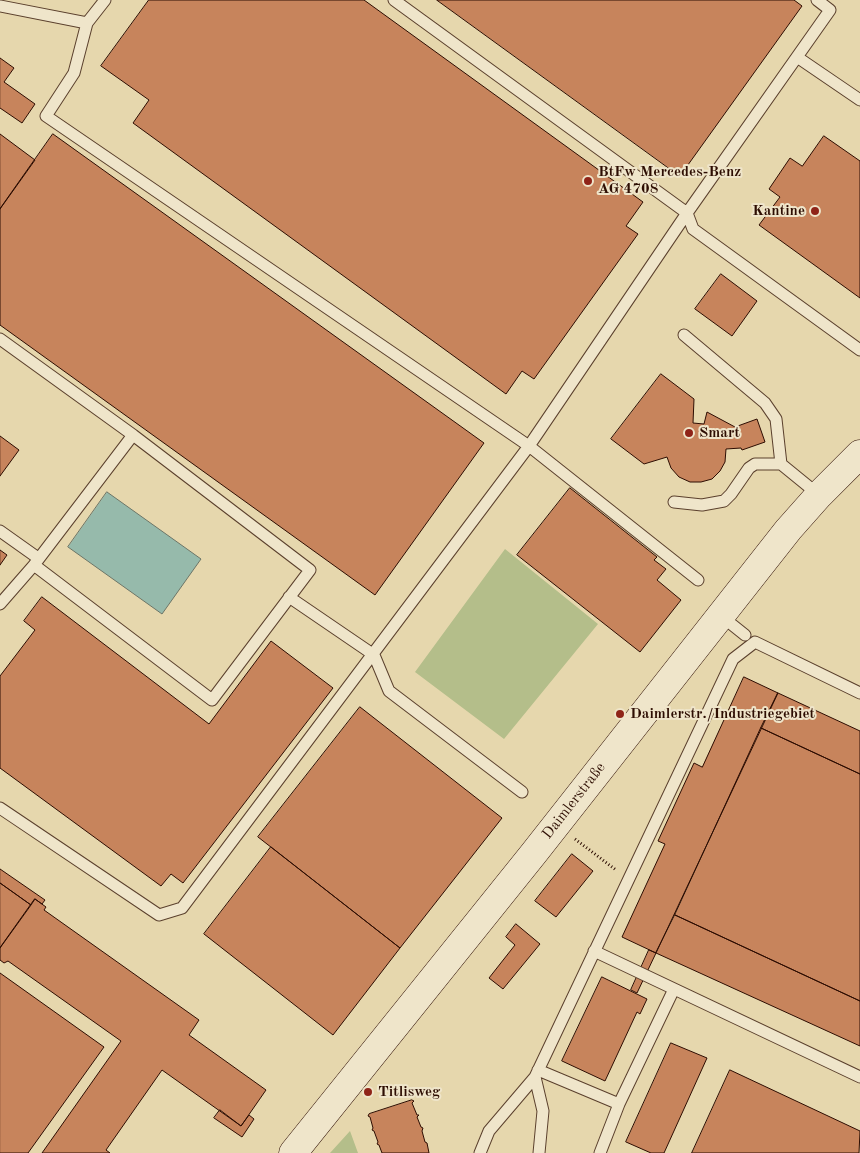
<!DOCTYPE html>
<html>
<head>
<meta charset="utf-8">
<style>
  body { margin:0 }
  canvas { display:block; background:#e6d7ad }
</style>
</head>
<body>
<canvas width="860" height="1153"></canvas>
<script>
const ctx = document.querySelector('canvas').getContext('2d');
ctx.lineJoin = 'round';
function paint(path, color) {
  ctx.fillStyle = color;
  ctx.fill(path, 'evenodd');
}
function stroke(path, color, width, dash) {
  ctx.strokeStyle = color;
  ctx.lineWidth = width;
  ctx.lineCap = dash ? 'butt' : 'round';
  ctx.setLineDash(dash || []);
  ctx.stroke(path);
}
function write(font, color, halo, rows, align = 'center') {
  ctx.font = font + ' "Old Standard TT",serif';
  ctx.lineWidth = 4;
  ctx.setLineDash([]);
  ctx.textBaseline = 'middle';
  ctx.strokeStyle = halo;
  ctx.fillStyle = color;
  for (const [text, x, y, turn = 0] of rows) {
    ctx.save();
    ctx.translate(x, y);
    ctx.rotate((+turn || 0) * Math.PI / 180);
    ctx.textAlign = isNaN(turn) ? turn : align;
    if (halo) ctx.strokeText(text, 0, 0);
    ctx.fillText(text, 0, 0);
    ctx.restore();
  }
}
const green = new Path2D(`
  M505,549L598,624L504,739L415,672Z
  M350,1131L358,1153H330Z`);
const water = new Path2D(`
  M107,492L201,559L162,614L68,547Z`);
const building = new Path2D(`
  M149,0H364L643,202L626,226L638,234L534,379L522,371L506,394L133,123L149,100L101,66Z
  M437,0H794L802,6L680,176Z
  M0,58L14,68L4,82L35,104L22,123L0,108Z
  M0,134L35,160L0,209Z
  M53,134L484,443L375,595L0,325V209Z
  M824,136L860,161V298L759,225L780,197L769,189L790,158L802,166Z
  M721,274L757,301L732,336L695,309Z
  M661,374L694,399L693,423L704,424L707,412L735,427L757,419L765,442L742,450L741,448L726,449L725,462L720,471L712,479L701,482H690L679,477L671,468L667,457L644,464L611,439Z
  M0,436L19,450L0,476Z
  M570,488L657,557L654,560L666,569L657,580L681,600L640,652L517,555Z
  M0,550L7,555L0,565Z
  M42,597L209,724L271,641L333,688L183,883L171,874L161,886L0,768V676L35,630L24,621Z
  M744,677L778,693L656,953L622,937L665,844L658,841L694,763L702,767Z
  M778,693L860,731V774L761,728Z
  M360,707L502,818L400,948L258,837Z
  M761,728L860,774V1001L675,915Z
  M271,847L400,948L333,1035L204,934Z
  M572,854L593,871L556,917L535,901Z
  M0,869L45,900L42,904L35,899L31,905L0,883Z
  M0,883L31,905L0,948Z
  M35,899L46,907L44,910L199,1020L189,1035L266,1090L241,1126L162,1070L106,1150L110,1153H42L121,1041L8,961L4,963L0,960V948Z
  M675,915L860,1001V1046L656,953Z
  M516,924L540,944L503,989L489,978L515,945L506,937Z
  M649,950L656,953L637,993L631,990Z
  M0,973L104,1047L28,1153H0Z
  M602,977L647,999L640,1014L637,1012L605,1081L562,1061Z
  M671,1043L707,1058L664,1153H651L626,1142Z
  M730,1070L860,1131L859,1153H692Z
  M412,1100L414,1101L412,1103L417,1115H419L417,1117L421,1127L423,1128L422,1131L425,1142L427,1143L429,1153H382L379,1145L377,1144L378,1142L374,1131L372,1130L373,1128L370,1117L368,1116L369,1114Z
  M220,1110L241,1126L249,1115L254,1119L242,1137L214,1118Z`);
const path = new Path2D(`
  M575,839L616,870`);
const lane = new Path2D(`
  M394,0L687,213L693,229L860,350
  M0,6L87,23L105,0
  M87,23L74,73L46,116L529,446L698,580
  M797,57L860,100
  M684,335L765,403L776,419L781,464L819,495
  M0,339L133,435L34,565L0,604
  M674,502L702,505L724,501L731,494L749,468L755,464H781
  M0,531L38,558
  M34,565L212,700L310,570L133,435
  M289,597L374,655L389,691L522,792
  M720,615L745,635
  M0,808L159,915L182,908L529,446L687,213L830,10L817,0
  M594,951L860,1077
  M538,1070L619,1104L600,1153
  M535,1077L543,1111L539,1153
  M619,1104L674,989
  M480,1153L489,1131L535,1077L733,659L755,642L860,693`);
const secondary = new Path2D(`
  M293,1153L534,853L788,530L819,495L860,454`);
const markers = [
  [588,181,5,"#8f2418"],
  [815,211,5,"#8f2418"],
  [689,433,5,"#8f2418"],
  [620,714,5,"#8f2418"],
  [368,1092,5,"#8f2418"]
];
const poiNames = [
  ["BtFw Mercedes-Benz",598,172],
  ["AG 4708",598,189],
  ["Kantine",805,211,"right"],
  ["Smart",699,433],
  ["Daimlerstr./Industriegebiet",630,714],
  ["Titlisweg",378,1092]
];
const streetNames = [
  ["Daimlerstraße",574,801,-52]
];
paint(green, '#b4be8a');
paint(water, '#96baab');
stroke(water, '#6c7567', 1);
paint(building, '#c7845c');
stroke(building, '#2d0d02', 1);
stroke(lane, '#5b402d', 13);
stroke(secondary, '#2d0d02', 29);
stroke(path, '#2d0d02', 3, [1, 2.5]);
stroke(lane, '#efe5ca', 11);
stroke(secondary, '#efe5ca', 28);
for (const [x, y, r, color] of markers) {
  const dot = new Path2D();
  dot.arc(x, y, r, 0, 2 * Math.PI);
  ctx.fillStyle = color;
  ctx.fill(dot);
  stroke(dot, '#efe5ca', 2);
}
write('bold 15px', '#2d0d02', '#efe5ca', poiNames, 'left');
write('15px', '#2d0d02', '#efe5ca', streetNames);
</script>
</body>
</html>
